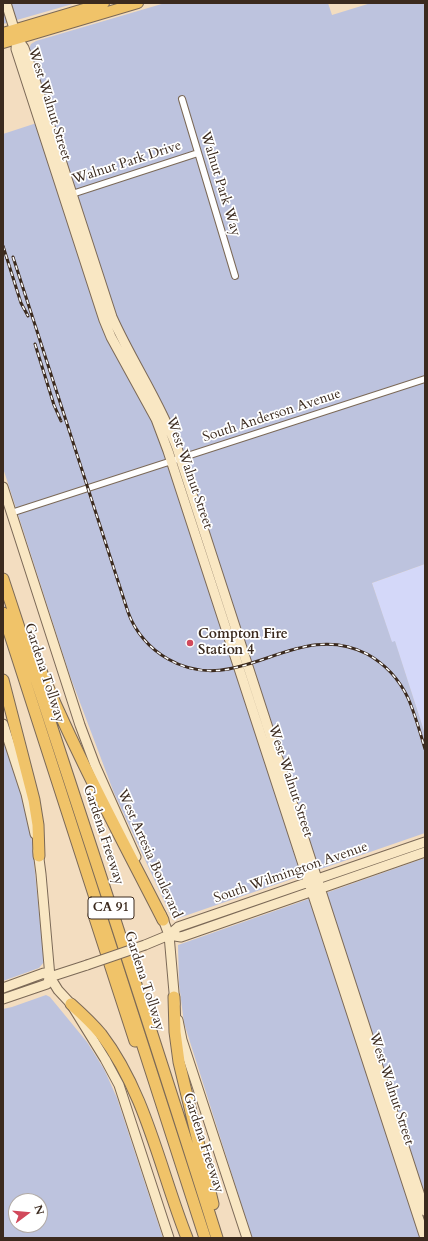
<!DOCTYPE html>
<html>
<head>
<meta charset="utf-8">
<style>
  body { margin:0 }
  #map { position:relative; width:428px; height:1241px; overflow:hidden; background:#f3ddc0; font-family:Cardo,serif }
  canvas { display:block }
  .frame { position:absolute; inset:0; border:4px solid #3b2a1e; pointer-events:none }
  .north { position:absolute; left:8px; top:1193px; width:40px; height:40px; box-sizing:border-box; background:#fff; border:1px solid #b1aaa5; border-radius:50%; rotate:74deg; font-size:11px; font-weight:700; line-height:16px; text-align:center; color:#3b2a1e }
  .north::after { content:''; display:block; margin:auto; width:14px; height:18px; background:#d1495b; clip-path:polygon(50% 0,100% 100%,50% 72%,0 100%) }
</style>
</head>
<body>
<div id="map">
<canvas width="428" height="1241"></canvas>
<div class="frame"></div>
<div class="north">N</div>
</div>
<script>
const ctx = document.querySelector('canvas').getContext('2d');
ctx.lineJoin = 'round';
function paint(path, color) {
  ctx.fillStyle = color;
  ctx.fill(path, 'evenodd');
}
function stroke(path, color, width, dash) {
  ctx.strokeStyle = color;
  ctx.lineWidth = width;
  ctx.lineCap = dash ? 'butt' : 'round';
  ctx.setLineDash(dash || []);
  ctx.stroke(path);
}
function write(font, color, halo, rows, align = 'center') {
  ctx.font = font + ' Cardo,serif';
  ctx.lineWidth = 3.5;
  ctx.setLineDash([]);
  ctx.textBaseline = 'middle';
  ctx.strokeStyle = halo;
  ctx.fillStyle = color;
  for (const [text, x, y, turn = 0] of rows) {
    ctx.save();
    ctx.translate(x, y);
    ctx.rotate((+turn || 0) * Math.PI / 180);
    ctx.textAlign = isNaN(turn) ? turn : align;
    if (halo) ctx.strokeText(text, 0, 0);
    ctx.fillText(text, 0, 0);
    ctx.restore();
  }
}
const built = new Path2D(`
  M425,564V734L395,642L392,643L372,583Z`);
const industrial = new Path2D(`
  M3,3H76L3,24Z
  M165,3H328L332,15L371,3H425V564L372,583L392,642L395,641L425,734V833L173,920L114,793L70,676L3,468V134L52,118L29,49L31,44L36,41Z
  M3,738L30,823L44,962L39,968L3,981Z
  M425,858V1238H252L184,1023L179,984L178,945Z
  M46,995L50,997L87,1042L104,1069L117,1098L163,1238H3V1009L12,1007ZM16,1201H40V1225H16Z`);
const street = new Path2D(`
  M182,99L235,276
  M69,195L198,153
  M11,513L425,379`);
const secondary = new Path2D(`
  M6,3L17,38L24,48L31,68L112,317C132,362 160,402 177,448L425,1211
  M17,38L16,49L104,320L111,337L156,419L168,451L425,1238
  M3,487L80,725L95,765L136,857
  M3,724L26,794L35,834
  M38,851L41,874L50,977L58,990L71,1004L105,1059L119,1085L169,1238
  M161,914L169,935L175,1004
  M169,935L181,937L425,852
  M145,945L169,935L178,927L425,842
  M3,988L44,973L50,977
  M3,999L47,984L50,977L87,965
  M178,1020L182,1040L247,1238`);
const primary = new Path2D(`
  M3,33L104,3
  M3,43L138,3`);
const highway = new Path2D(`
  M3,579C75,798 148,1017 217,1238
  M3,613L205,1238
  M33,652C71,745 118,832 163,920
  M3,680L34,800L38,825L39,856
  M94,915L135,1041
  M174,997L175,1032L179,1062L213,1204
  M71,1004C81,1013 92,1023 101,1034C146,1093 160,1170 187,1238`);
const rail = new Path2D(`
  M3,246L21,303L28,316
  M13,257L128,612C135,632 150,649 168,659C239,700 295,617 367,654C385,664 399,679 408,698C415,714 420,732 425,749
  M35,344L54,405L61,421`);
const secondaryBridge = new Path2D(`
  M87,965L145,945`);
const markers = [
  [190,643,4,"#d1495b"]
];
const shields = [
  [111,908,46]
];
const shieldNames = [
  ["CA 91",111,908]
];
const streetNames = [
  ["West Walnut Street",49,104,73],
  ["Walnut Park Drive",127,163,-18],
  ["Walnut Park Way",220,184,73],
  ["South Anderson Avenue",272,416,-18],
  ["West Walnut Street",189,473,71],
  ["Gardena Tollway",44,673,72],
  ["West Walnut Street",290,781,72],
  ["Gardena Freeway",103,835,72],
  ["West Artesia Boulevard",149,854,66],
  ["South Wilmington Avenue",291,873,-19],
  ["Gardena Tollway",144,981,72],
  ["West Walnut Street",391,1089,72],
  ["Gardena Freeway",203,1143,72]
];
const poiNames = [
  ["Compton Fire",198,635],
  ["Station 4",198,651]
];
paint(built, '#d4d8f9');
paint(industrial, '#bdc3de');
stroke(street, '#7b6957', 8);
stroke(secondary, '#7b6957', 11);
stroke(primary, '#7b6957', 12);
stroke(highway, '#7b6957', 13);
stroke(street, '#fff', 6);
stroke(secondary, '#f9e7c3', 9);
stroke(primary, '#f0c369', 10);
stroke(highway, '#f0c369', 11);
stroke(rail, '#3b2a1e', 3);
stroke(rail, '#fff', 1.5, [4.5]);
stroke(secondaryBridge, '#7b6957', 11, []);
stroke(secondaryBridge, '#f9e7c3', 9);
for (const [x, y, r, color] of markers) {
  const dot = new Path2D();
  dot.arc(x, y, r, 0, 2 * Math.PI);
  ctx.fillStyle = color;
  ctx.fill(dot);
  stroke(dot, '#fff', 1.5);
}
for (const [x, y, w] of shields) {
  const box = new Path2D();
  box.roundRect(x - w / 2, y - 11, w, 22, 3);
  ctx.fillStyle = '#fff';
  ctx.fill(box);
  stroke(box, '#3b2a1e', 1);
}
write('bold 13px', '#3b2a1e', null, shieldNames);
write('14px', '#3b2a1e', '#fff', streetNames);
write('bold 14px', '#3b2a1e', '#fff', poiNames, 'left');
</script>
</body>
</html>
